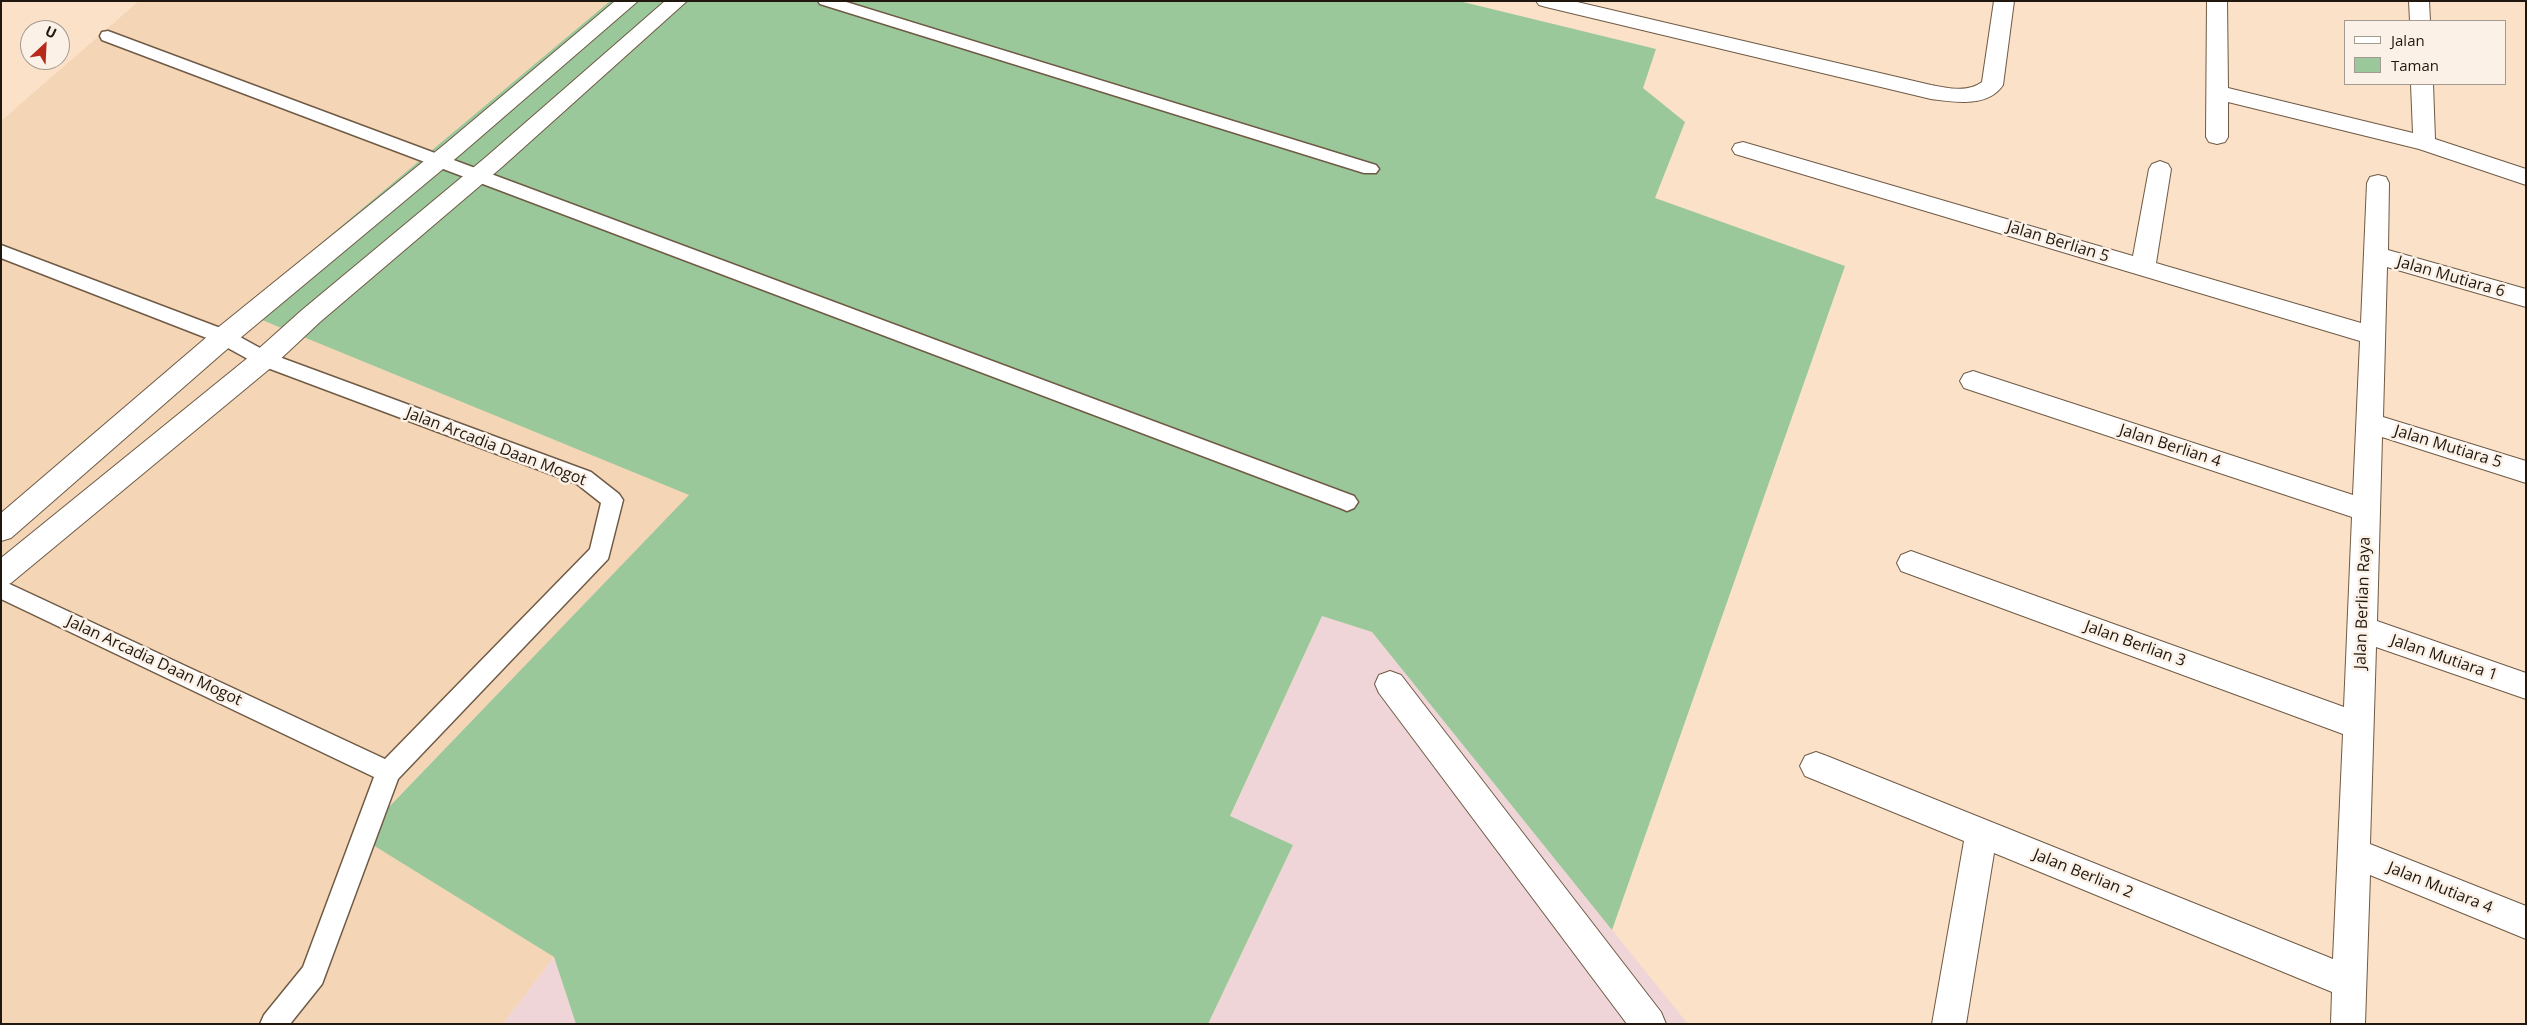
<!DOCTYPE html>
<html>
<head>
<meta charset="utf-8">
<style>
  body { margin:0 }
  #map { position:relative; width:2527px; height:1025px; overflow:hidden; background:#fae1c8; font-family:"Open Sans",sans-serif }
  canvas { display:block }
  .frame { position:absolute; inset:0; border:2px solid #20180f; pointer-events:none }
  .legend { position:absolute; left:2344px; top:20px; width:162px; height:65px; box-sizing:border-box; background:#fbf1e7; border:1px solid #a39a91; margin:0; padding:6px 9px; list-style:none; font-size:15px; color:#20180f }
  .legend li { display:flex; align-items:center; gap:10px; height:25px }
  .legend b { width:25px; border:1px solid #a39a91 }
  .north { position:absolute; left:20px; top:20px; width:50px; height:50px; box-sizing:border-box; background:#fbf1e7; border:1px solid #a39a91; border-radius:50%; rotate:25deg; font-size:14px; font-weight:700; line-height:20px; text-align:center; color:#20180f }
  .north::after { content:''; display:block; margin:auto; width:18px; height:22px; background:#b7291b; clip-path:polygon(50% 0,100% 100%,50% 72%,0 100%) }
</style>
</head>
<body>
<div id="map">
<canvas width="2527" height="1025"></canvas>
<div class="frame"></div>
<ul class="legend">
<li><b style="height:6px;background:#fff"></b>Jalan</li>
<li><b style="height:14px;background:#9bc89b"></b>Taman</li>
</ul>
<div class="north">U</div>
</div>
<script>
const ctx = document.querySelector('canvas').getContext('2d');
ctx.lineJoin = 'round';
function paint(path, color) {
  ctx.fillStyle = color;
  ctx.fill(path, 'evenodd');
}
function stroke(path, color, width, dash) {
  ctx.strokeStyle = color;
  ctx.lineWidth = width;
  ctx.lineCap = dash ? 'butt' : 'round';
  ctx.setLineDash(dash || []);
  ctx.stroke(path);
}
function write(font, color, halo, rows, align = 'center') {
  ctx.font = font + ' "Open Sans",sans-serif';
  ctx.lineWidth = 5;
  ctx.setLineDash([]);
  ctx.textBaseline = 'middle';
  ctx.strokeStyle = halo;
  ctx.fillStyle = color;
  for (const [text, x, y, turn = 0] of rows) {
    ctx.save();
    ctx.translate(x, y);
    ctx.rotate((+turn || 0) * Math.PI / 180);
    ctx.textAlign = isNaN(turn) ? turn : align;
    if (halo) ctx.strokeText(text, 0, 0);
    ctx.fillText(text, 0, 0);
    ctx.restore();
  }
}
const built = new Path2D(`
  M139,1H610L241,311L690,495L360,836L554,957L503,1024H1V121Z`);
const industrial = new Path2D(`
  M1322,616L1372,632L1688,1024H1208L1293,845L1230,817Z
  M554,957L576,1024H503Z`);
const green = new Path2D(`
  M610,1H1459L1656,49L1643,88L1685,122L1655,198L1845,266L1612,930L1372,632L1322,616L1230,816L1293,845L1208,1024H576L554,957L360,837L689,495L240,311Z`);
const lane = new Path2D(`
  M818,1H843L1376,165L1379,169L1376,173H1364L820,4Z
  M108,31L1354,496L1358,502L1354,508L1347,511L1340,508L102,40L100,36L102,32Z
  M1,245L231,332L271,354L591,472L619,494L623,500L608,559L398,779L322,984L290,1024H260L264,1015L303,967L374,777L1,599V580L385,759L590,549L601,503L577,484L257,364L217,342L1,258Z`);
const street = new Path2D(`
  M615,1H638L461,154L233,344L11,538L1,541V513L215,330L445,144Z
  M665,1H687L502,167L320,322L273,366L11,583L1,587V558L255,352L302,310L486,157Z
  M1536,1H1573L1931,85C1948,88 1967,93 1982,82L1994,1H2014L2003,85C1988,108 1954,102 1931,99L1546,7L1539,5Z
  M2207,1H2227L2228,88L2413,133L2411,84H2433L2435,139L2526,169V185L2419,149L2228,102V137L2225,142L2217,144L2209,142L2206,137Z
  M2409,1H2429L2430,21H2410Z
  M1743,142L2133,256L2149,169L2152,164L2160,161L2168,164L2171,169L2156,263L2361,323L2367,183L2370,177L2378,175L2386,177L2389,183L2388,250L2526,289V307L2387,267L2383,417L2526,461V483L2382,437L2377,621L2526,673V699L2376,647L2370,844L2526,906V939L2370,875L2365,1024H2331L2332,992L1994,853L1966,1024H1932L1964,841L1805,776L1800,766L1805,756L1816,752L1827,756L2333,959L2343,734L1901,571L1897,563L1901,555L1911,551L2344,707L2352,517L1964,388L1960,381L1964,374L1973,371L2353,495L2360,341L1735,154L1732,149L1735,144Z
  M1390,671L1401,675L1661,1012L1666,1024H1627L1379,693L1375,684L1379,675Z`);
const streetNames = [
  ["Jalan Berlian 5",2058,242,17],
  ["Jalan Mutiara 6",2451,277,16],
  ["Jalan Berlian 4",2170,446,18],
  ["Jalan Arcadia Daan Mogot",496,447,21],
  ["Jalan Mutiara 5",2448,447,17],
  ["Jalan Berlian Raya",2363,603,-88],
  ["Jalan Berlian 3",2135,644,20],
  ["Jalan Mutiara 1",2444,658,19],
  ["Jalan Arcadia Daan Mogot",154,661,25],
  ["Jalan Berlian 2",2083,874,22],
  ["Jalan Mutiara 4",2440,888,22]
];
paint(built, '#f4d6b7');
paint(industrial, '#efd5d7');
paint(green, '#9bc89b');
stroke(lane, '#6f5a45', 3);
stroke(street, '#6f5a45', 2);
paint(lane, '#fff');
paint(street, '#fff');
write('16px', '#20180f', '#fbf1e7', streetNames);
</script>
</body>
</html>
